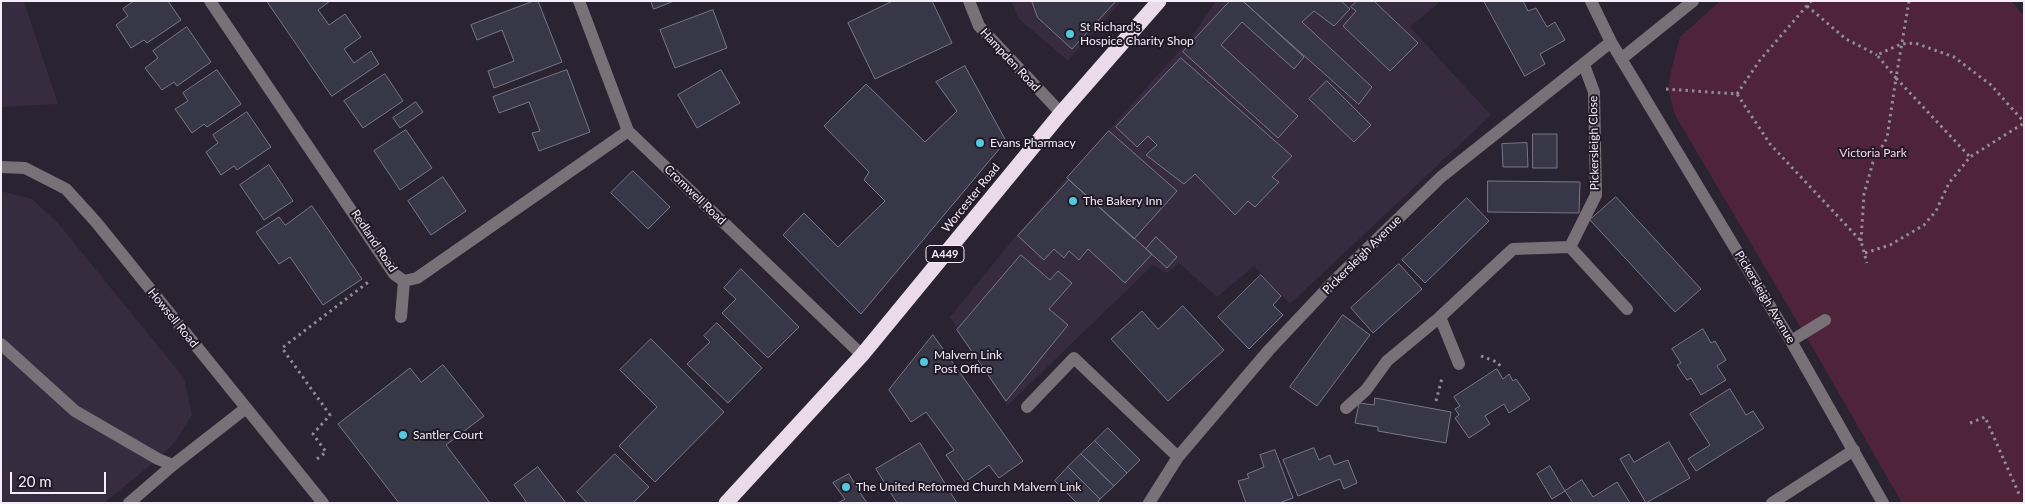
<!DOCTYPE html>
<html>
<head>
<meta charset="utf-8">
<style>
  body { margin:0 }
  #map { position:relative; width:2025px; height:504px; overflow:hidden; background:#2a2331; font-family:Lato,sans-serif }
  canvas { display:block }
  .frame { position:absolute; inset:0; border:2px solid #f3eef8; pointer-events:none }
  .scale { position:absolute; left:10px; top:472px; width:96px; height:22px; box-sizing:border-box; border:2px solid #f3eef8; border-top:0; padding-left:6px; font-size:15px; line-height:18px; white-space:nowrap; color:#f3eef8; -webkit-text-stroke:4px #211927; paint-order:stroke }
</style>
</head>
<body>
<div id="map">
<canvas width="2025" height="504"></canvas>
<div class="frame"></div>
<div class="scale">20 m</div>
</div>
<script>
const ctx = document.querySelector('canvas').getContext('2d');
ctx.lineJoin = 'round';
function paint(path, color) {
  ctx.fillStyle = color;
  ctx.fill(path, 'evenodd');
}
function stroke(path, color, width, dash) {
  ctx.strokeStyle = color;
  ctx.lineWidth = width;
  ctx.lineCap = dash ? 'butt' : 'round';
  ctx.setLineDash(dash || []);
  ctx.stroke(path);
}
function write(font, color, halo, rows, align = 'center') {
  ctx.font = font + ' Lato,sans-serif';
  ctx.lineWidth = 4;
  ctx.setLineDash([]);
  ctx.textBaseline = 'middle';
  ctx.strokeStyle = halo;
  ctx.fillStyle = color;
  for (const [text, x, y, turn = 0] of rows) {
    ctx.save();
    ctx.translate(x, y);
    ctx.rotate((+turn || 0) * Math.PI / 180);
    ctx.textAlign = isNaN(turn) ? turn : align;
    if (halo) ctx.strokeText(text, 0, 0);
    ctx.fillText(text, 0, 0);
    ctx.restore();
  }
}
const built = new Path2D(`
  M1,1H24L58,104L1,107Z
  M1011,1H1122L1068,61L1019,19Z
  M1216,1H1441L1410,27L1491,115L1290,304L1254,266L1217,297L1179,263L1167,273L1153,265L1007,406L950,317L1019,232L1193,35Z
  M1,191L32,199L58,223L184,378L192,415L174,443L158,459L104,503H1Z`);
const green = new Path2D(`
  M1720,1H2011L2024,16V503H1902L1821,362L1675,115L1668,89L1671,71L1680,37Z`);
const building = new Path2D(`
  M134,1H168L181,20L147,43L144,40L131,48L116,25L128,16L123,9Z
  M267,1H330L318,10L329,25L345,14L361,37L344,49L354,63L371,51L379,64L332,96Z
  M534,1H538L562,62L494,88L488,71L514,61L502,30L477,40L471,25Z
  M651,1H674L654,9Z
  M893,1H932L952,43L875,79L848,23Z
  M1032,1H1116L1072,49L1038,18Z
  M1230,1H1243L1304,57L1294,69L1242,22L1221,45L1298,116L1278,138L1183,52Z
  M1243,1H1341L1350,9L1334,26L1314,11L1302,22L1372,87L1359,104Z
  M1357,1H1374L1418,43L1390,71L1343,26L1356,11L1351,7Z
  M1484,1H1523L1528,11L1536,8L1547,27L1555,22L1565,40L1540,54L1545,64L1525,76Z
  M713,10L727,48L675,68L660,30Z
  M187,27L211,62L177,86L174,82L162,90L145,68L158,58L153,51Z
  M1181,58L1292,156L1272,177L1279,182L1255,207L1248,201L1235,215L1195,174L1184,184L1146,155L1157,145L1148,136L1137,147L1116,127Z
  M965,66L1006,141L861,314L783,235L804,213L838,247L885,201L864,180L869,172L824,126L866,84L925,142L957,111L936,82Z
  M217,70L241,104L207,127L204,124L192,133L175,109L188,101L183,93Z
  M567,70L590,132L539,151L532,133L540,131L529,102L499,113L493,97Z
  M721,70L740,103L697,128L678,95Z
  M385,74L403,101L363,128L344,101Z
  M1327,81L1371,125L1354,142L1309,99Z
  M416,102L423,112L400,128L393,118Z
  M247,112L271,147L237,170L234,166L221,175L206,152L218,143L213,135Z
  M406,130L432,168L400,190L374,151Z
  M1109,131L1177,191L1134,239L1067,178Z
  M1533,134H1557V168H1533Z
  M1527,143L1528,167H1503L1502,144Z
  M269,165L293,201L264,220L240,185Z
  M633,171L670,207L648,229L611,193Z
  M443,177L466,211L431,235L408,201Z
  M1069,180L1152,254L1125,283L1088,249L1079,260L1069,251L1064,258L1054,249L1044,260L1018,236Z
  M1488,181L1580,182L1579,213L1488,212Z
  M1616,197L1701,289L1675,312L1590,220Z
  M1467,198L1489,221L1425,283L1402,260Z
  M312,206L362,279L323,305L290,257L279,264L256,232L279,217L285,225Z
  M1156,237L1177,257L1167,268L1146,249Z
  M1021,255L1050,280L1058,271L1072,283L1049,309L1068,325L1006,401L957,330Z
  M1399,264L1422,289L1373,333L1351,308Z
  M741,269L799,327L768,358L722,313L736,299L724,288Z
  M1261,275L1281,296L1273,305L1283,315L1249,349L1218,317Z
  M1183,306L1224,350L1168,401L1111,339L1142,311L1158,329Z
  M1343,315L1370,335L1317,406L1290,387Z
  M717,323L762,368L728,403L687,364L710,342L704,336Z
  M1703,329L1711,343L1715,341L1726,360L1717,366L1726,380L1701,395L1691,378L1687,380L1677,365L1681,363L1672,349Z
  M933,335L1023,461L999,478L989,465L965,482L946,455L954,450L926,412L911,422L889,390Z
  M651,339L724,412L655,482L619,446L657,407L620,370Z
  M443,365L484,416L446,445L490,503H399L338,424L410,368L421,382Z
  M1497,369L1503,379L1509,374L1513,381L1516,379L1530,399L1509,413L1504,404L1485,416L1490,424L1469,438L1455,418L1459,415L1455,409L1460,406L1454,397Z
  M1730,389L1746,415L1753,411L1764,428L1696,471L1688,459L1710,445L1690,414Z
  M1375,398L1451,412L1446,443L1378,431V427L1355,423L1359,403L1374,405Z
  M1108,428L1140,460L1127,473L1095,441Z
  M1095,441L1127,473L1114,486L1081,454Z
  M1669,442L1690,478L1646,503L1620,459L1629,454L1634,462Z
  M920,443L957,503H897L876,469Z
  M1314,448L1319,460L1330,455L1334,465L1348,460L1357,483L1344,489L1340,479L1298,496L1283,460Z
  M1275,450L1293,498L1279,503H1246L1238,481L1249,478L1247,474L1264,467L1260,455Z
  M615,454L649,487L633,503H587L577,492Z
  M1081,454L1114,486L1100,499L1068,467Z
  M1550,466L1565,491L1552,499L1537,474Z
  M538,467L566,503H527L514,485Z
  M1068,467L1100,499L1097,503H1077L1055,481Z
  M849,474L859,491L867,503H838L845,499L833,483Z
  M1582,480L1593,497L1617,482L1630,503H1573L1565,491Z`);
const path = new Path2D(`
  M1909,1L1896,78L1877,55L1901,44L1915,43L1954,57L1991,85L2024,122
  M1807,6L1846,39L1877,55
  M1666,89L1737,94L1770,144L1861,241L1867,263
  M1737,94L1760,60L1811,1
  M1861,241L1864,194L1873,162L1887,138L1896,78L1970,157
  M1865,253L1890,245L1924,225L1936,211L1949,183L1970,157L2024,123
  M1481,356L1497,362L1502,368
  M1436,401L1442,378
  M1970,423L1985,417L2019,494
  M317,459L326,452L313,434L330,415L282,348L371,280`);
const minor = new Path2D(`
  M210,1L394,274L404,281L417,278L628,131
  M579,1L628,131L862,355
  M969,1L979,26L1061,113
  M1591,1L1611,42L1791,341L1883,503
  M1621,59L1693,1
  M1,167L25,168L66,189L96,222L323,503
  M1570,247L1627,309
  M401,317L404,281
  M1440,317L1459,364
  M1791,341L1825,320
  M1,344L75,411L158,459L173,465
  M1027,407L1074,358L1178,457
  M1346,408L1366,390L1387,361L1440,317L1513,249L1570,247L1596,195L1594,92L1584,65
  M129,503L173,465L246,408
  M1149,503L1178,457L1269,350L1335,280L1441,177L1611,42
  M1772,503L1854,450`);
const highway = new Path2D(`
  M726,503L862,355L1061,113L1159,1`);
const markers = [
  [1070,34,5,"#53cadc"],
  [980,143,5,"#53cadc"],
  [1073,201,5,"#53cadc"],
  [924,362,5,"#53cadc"],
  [403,435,5,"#53cadc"],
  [846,487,5,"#53cadc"]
];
const shields = [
  [945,254,38]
];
const shieldNames = [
  ["A449",945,254]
];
const poiNames = [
  ["St Richard's",1080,27],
  ["Hospice Charity Shop",1080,41],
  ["Evans Pharmacy",990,143],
  ["The Bakery Inn",1083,201],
  ["Malvern Link",934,355],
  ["Post Office",934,369],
  ["Santler Court",413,435],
  ["The United Reformed Church Malvern Link",856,487]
];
const streetNames = [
  ["Hampden Road",1010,60,47],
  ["Pickersleigh Close",1594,143,-91],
  ["Cromwell Road",695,195,44],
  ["Worcester Road",971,198,-51],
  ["Redland Road",374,241,56],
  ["Pickersleigh Avenue",1362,255,-45],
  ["Pickersleigh Avenue",1765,297,59],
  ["Howsell Road",173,318,51]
];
const parkNames = [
  ["Victoria Park",1873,153]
];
paint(built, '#362b3f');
paint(green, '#4f233b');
paint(building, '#383748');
stroke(building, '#787789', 1);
stroke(path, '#918b97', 3, [2.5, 4]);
stroke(minor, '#787177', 12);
stroke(highway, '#ebdaea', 15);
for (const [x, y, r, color] of markers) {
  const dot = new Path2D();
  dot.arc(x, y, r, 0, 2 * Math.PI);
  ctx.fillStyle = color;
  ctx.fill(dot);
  stroke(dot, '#211927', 2);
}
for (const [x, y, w] of shields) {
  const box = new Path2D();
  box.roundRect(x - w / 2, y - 8.5, w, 17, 4);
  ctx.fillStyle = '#211927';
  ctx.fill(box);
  stroke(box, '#f3eef8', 1);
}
write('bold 11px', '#f3eef8', null, shieldNames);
write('12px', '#f3eef8', '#211927', poiNames, 'left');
write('12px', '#f3eef8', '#211927', streetNames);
write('12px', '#fcd2e6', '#211927', parkNames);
</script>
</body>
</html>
